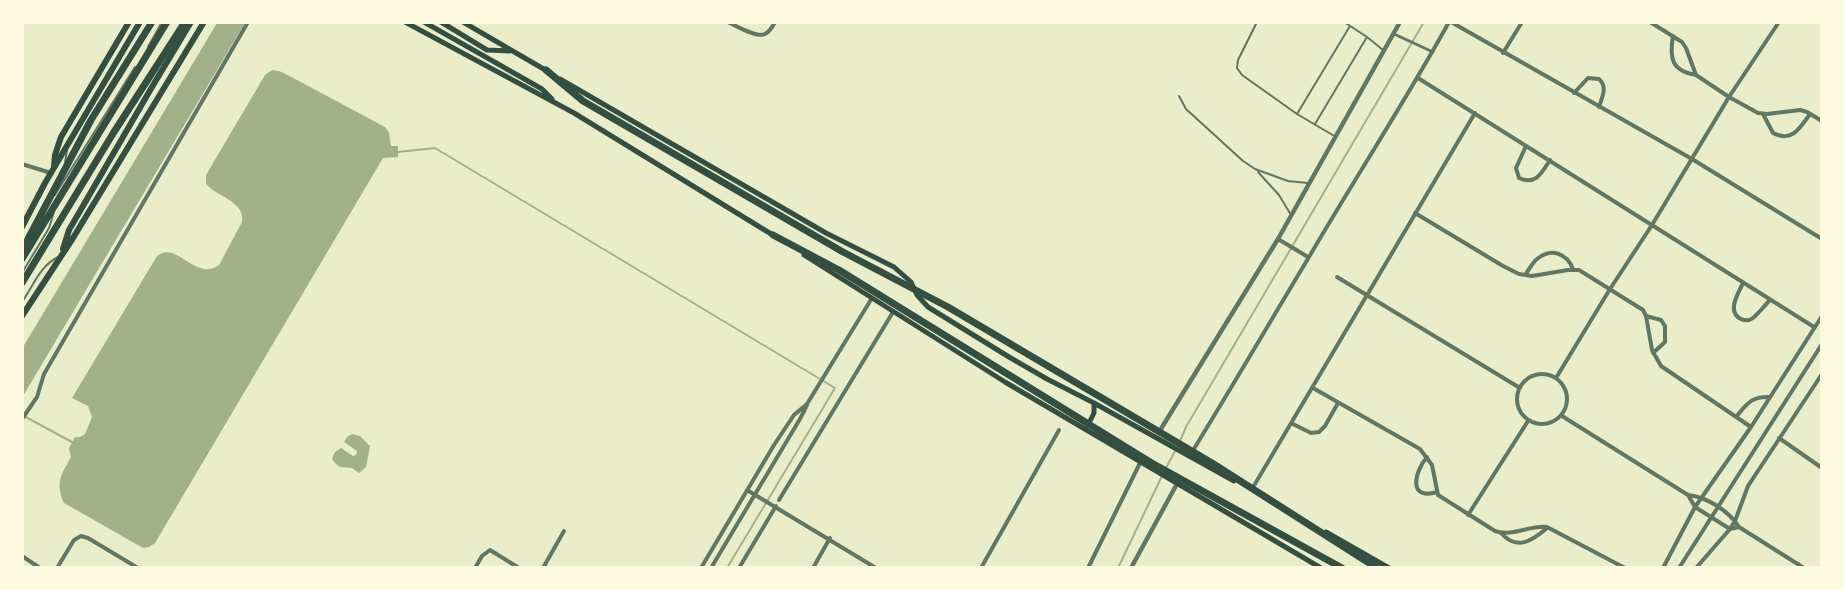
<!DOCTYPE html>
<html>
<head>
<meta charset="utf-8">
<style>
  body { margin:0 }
  #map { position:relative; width:1844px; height:590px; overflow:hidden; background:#e9edc9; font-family:"Alegreya Sans",sans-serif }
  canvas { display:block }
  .frame { position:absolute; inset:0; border:24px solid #fefae0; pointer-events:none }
</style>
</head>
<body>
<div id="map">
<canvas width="1844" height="590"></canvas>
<div class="frame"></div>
</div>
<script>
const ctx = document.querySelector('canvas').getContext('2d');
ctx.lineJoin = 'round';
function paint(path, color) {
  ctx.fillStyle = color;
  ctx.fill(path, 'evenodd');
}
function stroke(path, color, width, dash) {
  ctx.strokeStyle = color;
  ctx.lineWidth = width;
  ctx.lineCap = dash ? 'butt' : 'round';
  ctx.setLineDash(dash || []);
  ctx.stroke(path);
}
const water = new Path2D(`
  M217,23H245L23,396V347Z
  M272,70L282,72L385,127L389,133L391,146H398V157L383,158L155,543L149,547L143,548L64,503C55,483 61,475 71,457L69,448L75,437H80L85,434L92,417L88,406L72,398L157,256C177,240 195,282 219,265L242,222C245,201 217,197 206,184V175L265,75Z
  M352,434L360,436L370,446L366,467L359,473L352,468C342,467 339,469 332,459L335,452L341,448L353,456L356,455L357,451L344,442L347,437Z`);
const stream = new Path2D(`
  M398,152L435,148L835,388L727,568
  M22,415L72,442
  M1180,441L1186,427L1424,22
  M1166,468L1176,449
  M1118,568L1162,476`);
const service = new Path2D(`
  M1257,22L1238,60L1237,68L1242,75L1297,114L1336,137
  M1344,22L1367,37L1383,50
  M148,47L162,22
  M1179,96L1186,109L1243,161L1255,169L1288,181L1308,183
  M1297,114L1350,26
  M1315,124L1367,37
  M65,163L67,150
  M1258,172L1279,195L1291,215
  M55,195L135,67
  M22,273L49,228L54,212
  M22,302C33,286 40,266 58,257`);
const pedestrian = new Path2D(`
  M1394,34L1433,52`);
const minor = new Path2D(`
  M728,22C736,26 757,38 765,34C769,32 773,26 775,22
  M1451,22L1692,159L1822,239
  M1650,22L1682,42L1686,48L1696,75L1729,97L1758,113L1767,114L1800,110L1807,112L1822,121
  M1673,36C1669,59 1672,71 1696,75
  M1503,53L1522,22
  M1418,78L1814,327
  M1574,93L1588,78L1599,79C1608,87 1602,97 1599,107
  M1763,114L1773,133C1792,143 1800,128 1810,114
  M1526,146L1516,168L1519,178C1536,186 1542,172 1550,160
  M22,164L51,173
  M1415,213L1503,266L1519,274L1532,276L1568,270H1579L1643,310L1646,316L1652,350L1661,366L1751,427
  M1278,239L1308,257
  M1525,275C1529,270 1532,263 1537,259C1552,247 1567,254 1573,269
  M1337,277L1520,388
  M1743,283C1739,292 1727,310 1739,318C1744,321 1749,321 1753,318C1759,313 1765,305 1770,300
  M1646,316L1661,320L1665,326V342L1653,353
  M1517 399a25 25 0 1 1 50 0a25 25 0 1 1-50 0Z
  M1556,378L1610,289L1652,225L1729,97L1779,22
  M1313,388L1420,449L1432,465L1438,495L1495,531C1512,537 1530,525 1547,527L1625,568
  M1562,416L1688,495C1707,497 1729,511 1739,527L1804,568
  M1736,417C1747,404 1751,396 1770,397
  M22,419L37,397L44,374L248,22
  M1291,423L1311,433L1319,432L1325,426L1338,403
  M1779,438L1822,468
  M1192,452C1232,387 1270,322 1309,257C1355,178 1405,102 1449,22
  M1427,457C1415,471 1407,501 1437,492
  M1252,489L1475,113
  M747,490L876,568
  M1688,495L1695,507L1730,529L1739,527
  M779,500L893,312
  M1468,515L1528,421
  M1501,533C1517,551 1532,541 1547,528
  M22,556L40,568
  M57,568L74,540L81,536L88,538L138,568
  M475,568L482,556L490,550L519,568
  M543,568L564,531
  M701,568L774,445L794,415L807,404L872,298
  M711,568L800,419L807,405
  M739,568L776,506
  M813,568L830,538
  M981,568L1059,430
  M1088,568L1141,461
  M1663,568L1695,507L1751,427L1822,316
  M1679,568L1822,344
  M1696,568L1730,529L1735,521L1748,486L1822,374`);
const tertiary = new Path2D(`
  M1159,432L1278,239L1400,22
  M1131,568L1178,482`);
const secondary = new Path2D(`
  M405,22L574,113L776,237
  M424,22L542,89L552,99
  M441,22L487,50L510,51
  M463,22L547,71
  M560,79L826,233L894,267L911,282L917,295L928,307L1009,357L1047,379L1094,403L1234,481
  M804,255L1005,382L1321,568
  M1088,425L1094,413V403
  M1326,532L1389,568`);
const trunk = new Path2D(`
  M54,166L55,155L61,137L129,22
  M22,227L45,183L140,22
  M63,249L69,230L152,87L191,22
  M22,316L73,238L204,22`);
const motorway = new Path2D(`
  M546,70L583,101L843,252L948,307L1212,463L1377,568
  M773,235L839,270L1150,462L1342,568
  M23,252L28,239L91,120L152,22
  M22,259L167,22
  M22,283L114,132L185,22`);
paint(water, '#a3b18a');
stroke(stream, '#a3b18a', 2);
stroke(service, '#617663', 2);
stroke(pedestrian, '#617663', 3);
stroke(minor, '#617663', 4);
stroke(tertiary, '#617663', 4.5);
stroke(secondary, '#344e41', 5);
stroke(trunk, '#344e41', 6);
stroke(motorway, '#344e41', 7);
</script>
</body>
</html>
